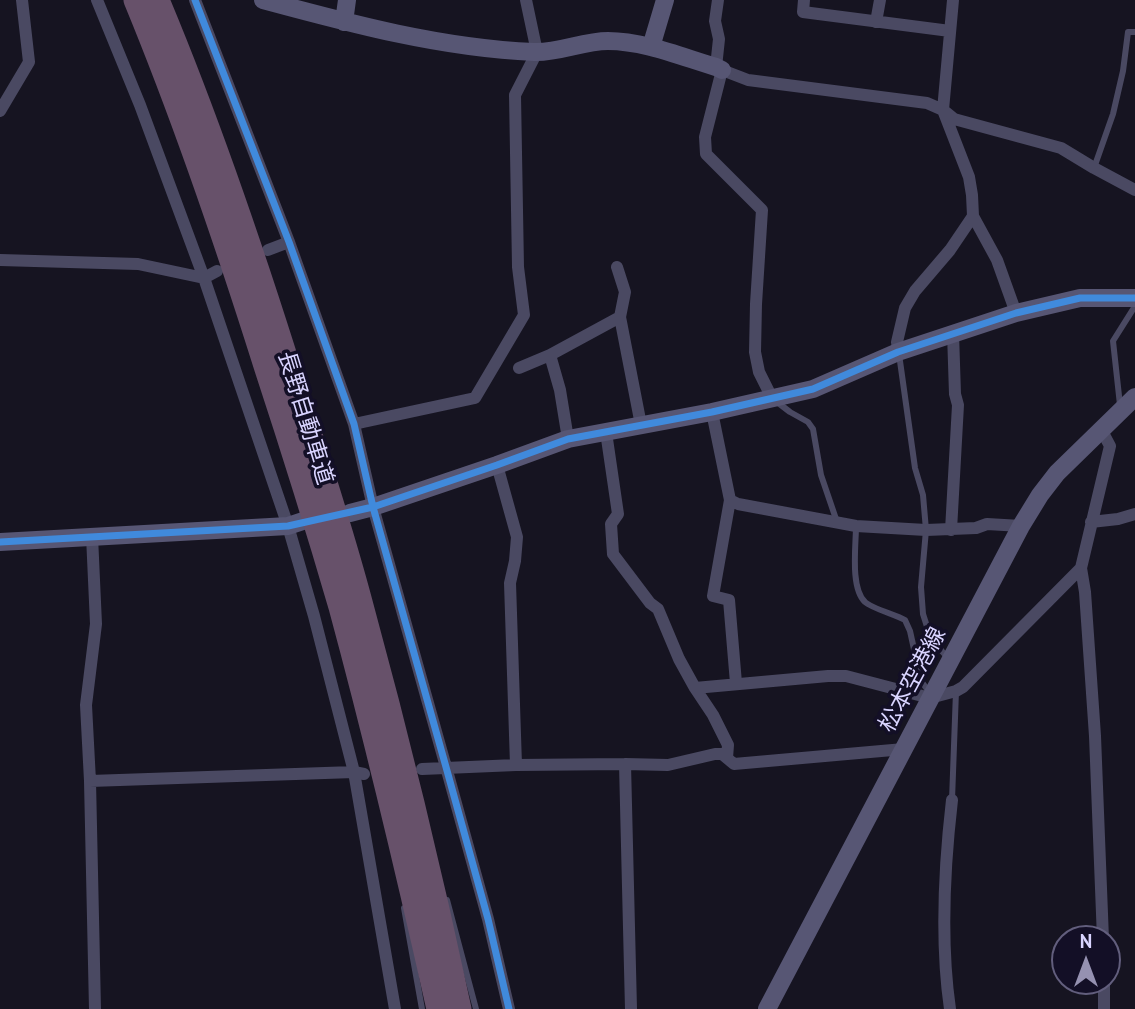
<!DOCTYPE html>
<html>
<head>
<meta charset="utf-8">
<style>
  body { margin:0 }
  #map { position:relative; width:1135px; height:1009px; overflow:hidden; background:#161421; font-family:"PT Sans",sans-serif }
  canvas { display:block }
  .north { position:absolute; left:1051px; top:925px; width:70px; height:70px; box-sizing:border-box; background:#130f26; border:2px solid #625e7d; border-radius:50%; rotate:0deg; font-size:19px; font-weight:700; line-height:28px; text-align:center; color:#d9d4ff }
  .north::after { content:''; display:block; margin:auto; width:24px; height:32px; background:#9591b1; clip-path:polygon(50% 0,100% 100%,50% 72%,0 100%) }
</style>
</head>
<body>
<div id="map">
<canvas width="1135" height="1009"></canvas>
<div class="north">N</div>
</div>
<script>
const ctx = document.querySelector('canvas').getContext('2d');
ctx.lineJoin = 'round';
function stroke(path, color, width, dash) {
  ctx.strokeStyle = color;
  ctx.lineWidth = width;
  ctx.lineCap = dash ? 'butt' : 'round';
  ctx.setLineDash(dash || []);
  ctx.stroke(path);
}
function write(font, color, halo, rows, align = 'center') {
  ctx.font = font + ' "PT Sans","Noto Sans JP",sans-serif';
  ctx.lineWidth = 7;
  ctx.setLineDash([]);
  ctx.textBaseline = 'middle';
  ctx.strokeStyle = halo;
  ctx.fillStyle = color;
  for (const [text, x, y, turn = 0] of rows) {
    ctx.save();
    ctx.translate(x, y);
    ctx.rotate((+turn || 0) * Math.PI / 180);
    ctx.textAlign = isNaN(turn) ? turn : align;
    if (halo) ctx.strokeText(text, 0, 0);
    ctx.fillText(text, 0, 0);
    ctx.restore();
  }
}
const lane = new Path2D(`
  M1094,168L1113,114L1123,71L1128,32H1135
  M899,354L915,468L923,495L926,530L921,587L923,614L931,639L948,658
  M777,402L790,412L808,422L813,429L821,475L837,522
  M1120,405L1113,341L1135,306
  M856,526C856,545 850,588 865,602C871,608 896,615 905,620L910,631L921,681L930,693
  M952,800L956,691
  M447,900L476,1009
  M404,908L422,1009`);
const street = new Path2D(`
  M97,0L140,105L204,278L288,526L314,616L354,772L395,1009
  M195,0L289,242L354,424L373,507L446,767L488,919L509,1009
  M804,0L803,12L950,31
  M953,0L943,110L969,177L972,195L973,216L997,260L1016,313
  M876,22L880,0
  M716,67L719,39L715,21L718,0
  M0,111L29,62L22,0
  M268,250L289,242
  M0,260L138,264L204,278L217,271
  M620,317L641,425
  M898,352L897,342L905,308L915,291L950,250L973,216
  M550,355L560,390L568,439
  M519,368L550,355L620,317L625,292L617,267
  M772,398L759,372L755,352L756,304L762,210L706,154L705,137L722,70L748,80L927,103L943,110L954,119L1061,148L1094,168L1135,190
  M712,412L730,500L713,596L729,600L736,683
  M354,424L475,398L524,315L518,267L515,95L537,52L526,0
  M1101,429L1110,446L1081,568L1085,592L1095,736L1103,939
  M606,432L618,514L611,524L613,554L650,603L658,609L679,659L695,688L713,715L728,745L727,758
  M497,465L517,537L515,561L510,583L516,765
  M730,500L738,504L856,526L926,530L976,528L987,524L1021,526
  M1091,522L1118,519L1135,514
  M951,530L958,405L955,394L953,333
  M92,536L96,624L86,705L90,781L95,1009
  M695,688L828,676H846L930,698L956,691L963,687L1081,568
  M625,764L631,1009
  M422,769L516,765L625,764L668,765L715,754H722L734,764L904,749
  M90,781L354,772L364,774
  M950,1009C940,940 944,869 952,800
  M1104,1009V981`);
const secondary = new Path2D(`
  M263,0C352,24 441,48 534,52C559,53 583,41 608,41C644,41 682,57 716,67L722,70
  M344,22L347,0
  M651,47L665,0
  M350,513L373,507L497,465L568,439L712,412L813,389L898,352L1016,313L1080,298H1135
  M0,542L288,526L303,521
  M767,1009L1021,526L1040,495L1057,473L1135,397`);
const highway = new Path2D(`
  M135,0C185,121 227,245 266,369C292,448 317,528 340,607C376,740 408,875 438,1009
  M158,0C210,124 253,251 293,379C317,453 341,527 361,602C398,737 431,873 460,1009`);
const cycleway = new Path2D(`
  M195,0L289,242L354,424L373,507L446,767L488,919L509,1009
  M0,542L288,526L373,507L497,465L568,439L712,412L813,389L898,352L1016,313L1080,298H1135`);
const streetNames = [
  ["長野自動車道",305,418,73],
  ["松本空港線",913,680,-62]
];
stroke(lane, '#4a4962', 6);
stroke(street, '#4a4962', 12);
stroke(secondary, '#575674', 18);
stroke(highway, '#67516a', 23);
stroke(cycleway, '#408adc', 7);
write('23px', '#d9d4ff', '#130f26', streetNames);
</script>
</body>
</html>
